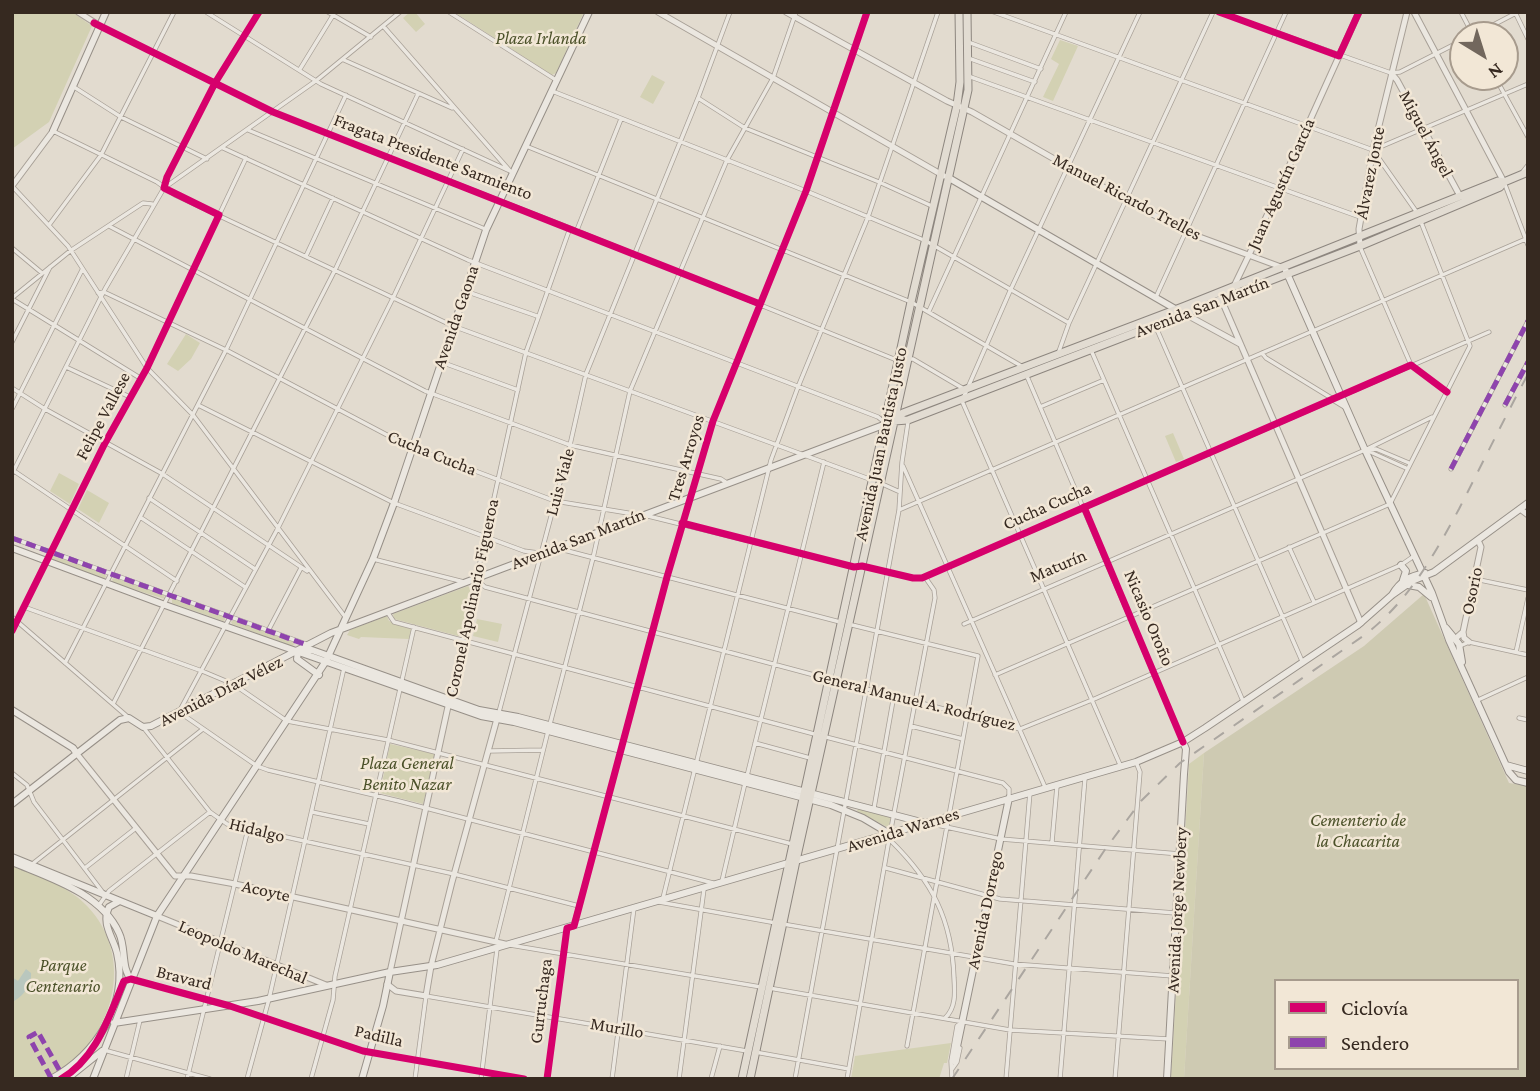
<!DOCTYPE html>
<html>
<head>
<meta charset="utf-8">
<style>
  body { margin:0 }
  #map { position:relative; width:1540px; height:1091px; overflow:hidden; background:#e2dbcf; font-family:"Crimson Pro",serif }
  canvas { display:block }
  .frame { position:absolute; inset:0; border:14px solid #362920; pointer-events:none }
  .legend { position:absolute; left:1274px; top:979px; width:245px; height:91px; box-sizing:border-box; background:#f2e7d6; border:2px solid #a79b8d; margin:0; padding:9px 12px; list-style:none; font-size:21px; color:#362920 }
  .legend li { display:flex; align-items:center; gap:14px; height:35px }
  .legend b { width:35px; border:2px solid #a79b8d }
  .north { position:absolute; left:1449px; top:21px; width:70px; height:70px; box-sizing:border-box; background:#f2e7d6; border:2px solid #a79b8d; border-radius:50%; rotate:142deg; font-size:19px; font-weight:700; line-height:28px; text-align:center; color:#362920 }
  .north::after { content:''; display:block; margin:auto; width:24px; height:32px; background:#72675d; clip-path:polygon(50% 0,100% 100%,50% 72%,0 100%) }
</style>
</head>
<body>
<div id="map">
<canvas width="1540" height="1091"></canvas>
<div class="frame"></div>
<ul class="legend">
<li><b style="height:9px;background:#d6006c"></b>Ciclovía</li>
<li><b style="height:9px;background:#8e44ad"></b>Sendero</li>
</ul>
<div class="north">N</div>
</div>
<script>
const ctx = document.querySelector('canvas').getContext('2d');
ctx.lineJoin = 'round';
function paint(path, color) {
  ctx.fillStyle = color;
  ctx.fill(path, 'evenodd');
}
function stroke(path, color, width, dash) {
  ctx.strokeStyle = color;
  ctx.lineWidth = width;
  ctx.lineCap = dash ? 'butt' : 'round';
  ctx.setLineDash(dash || []);
  ctx.stroke(path);
}
function write(font, color, halo, rows, align = 'center') {
  ctx.font = font + ' "Crimson Pro",serif';
  ctx.lineWidth = 5;
  ctx.setLineDash([]);
  ctx.textBaseline = 'middle';
  ctx.strokeStyle = halo;
  ctx.fillStyle = color;
  for (const [text, x, y, turn = 0] of rows) {
    ctx.save();
    ctx.translate(x, y);
    ctx.rotate((+turn || 0) * Math.PI / 180);
    ctx.textAlign = isNaN(turn) ? turn : align;
    if (halo) ctx.strokeText(text, 0, 0);
    ctx.fillText(text, 0, 0);
    ctx.restore();
  }
}
const green = new Path2D(`
  M12,12H72L92,26L49,122L12,149Z
  M410,12H415L425,24L416,32L403,18Z
  M454,12H584L556,73L552,75Z
  M1060,40L1078,46L1053,101L1043,97L1059,64L1051,59Z
  M652,75L665,82L653,104L640,97Z
  M186,334L200,343L191,359L178,371L167,364Z
  M1173,433L1184,459L1176,462L1165,436Z
  M59,473L79,484L70,504L50,491Z
  M87,490L109,503L99,523L78,509Z
  M55,555L105,574L106,577L104,579L53,561L51,558Z
  M115,578L164,595L165,599L113,583L112,579Z
  M468,586L471,589L461,635L458,636L394,619L393,614Z
  M172,598L225,617V620L223,621L172,603Z
  M387,616L389,621L412,628L409,639L361,637L359,639L347,635L350,630Z
  M477,619L502,624L498,642L473,636Z
  M233,620L297,642L292,646L232,624L231,622Z
  M390,744L435,754L423,804L380,793Z
  M1204,753L1184,1079H1171L1189,764Z
  M858,809L891,817L889,825L887,827L857,811Z
  M12,866C38,876 69,886 88,907C132,954 117,1027 68,1064C61,1069 53,1076 45,1078C35,1081 22,1079 12,1079Z
  M951,1043L947,1063H944L939,1079H851L855,1056Z`);
const cemetery = new Path2D(`
  M1424,594L1509,783L1528,786V1079H1184L1204,753L1364,646ZM1276,981H1517V1068H1276Z`);
const water = new Path2D(`
  M26,969L31,973C32,985 23,997 12,1002V977L18,981Z`);
const minor = new Path2D(`
  M206,12L321,84L512,172
  M328,12L371,37
  M449,12L556,80
  M994,12L1373,150L1528,84
  M1219,12L1391,73L1400,72L1463,40
  M1461,12L1473,35
  M1515,12L1528,39
  M100,26L273,112L570,228L894,359H913L964,389
  M384,27L510,171
  M1474,35L1518,12
  M968,42L1041,69
  M968,58L1035,82
  M344,60L452,108
  M300,69L335,12
  M968,76L1360,217
  M1495,77L1528,137
  M74,87L121,117L207,159
  M552,91L806,191L926,241L1069,323
  M698,98L745,128L879,182L934,207
  M248,130L485,229
  M53,131L157,182L175,195L453,326L872,480
  M526,146L911,302L1023,367
  M223,148L468,260L878,417L883,421
  M463,149L393,298L278,528L179,712L257,766L268,770L399,801L713,883
  M1373,150L1418,214
  M1521,174L1528,165
  M1504,182L1528,245
  M12,186L68,246L147,368L193,415L346,618
  M164,188L317,80L400,12
  M49,225L101,155L174,12
  M109,226L425,391L570,445L703,475L721,479L727,483
  M577,230L621,119
  M1360,247L1411,365L1447,392
  M12,248L42,273
  M306,256L333,198
  M465,291L537,316
  M98,293L104,292L226,350L406,445L555,501L640,515
  M1156,297L1286,12
  M12,298L70,251L143,203L152,204
  M12,299L140,378
  M929,311L1066,12
  M1155,325L1302,661
  M12,342L50,267
  M1091,350L1243,701
  M1262,353L1266,358L1333,399
  M1058,354L1069,323L1213,12
  M441,362L518,390
  M66,367L130,397
  M1026,374L1183,742
  M12,388L45,409L161,473L307,571
  M198,405L394,503L524,551L539,553
  M1505,405L1528,362
  M1040,407L1104,380
  M12,409L82,270
  M1366,450L1406,468
  M1368,450L1376,449L1409,463
  M903,466L1045,787
  M1451,469L1528,321
  M14,471L177,581
  M12,474L105,289L164,188L167,177L215,83L259,12
  M880,483L900,492
  M149,498L255,569
  M899,510L1528,238
  M648,516L854,567
  M140,517L245,587
  M12,538L306,644
  M1289,547L1314,602
  M560,549L840,622
  M373,559L464,582
  M862,566L913,578L925,577L1489,332
  M476,579L485,587L829,679
  M1475,579L1528,590
  M24,607L202,671L233,684L287,721L388,740L792,844
  M388,613L394,622L818,735
  M12,617L129,718
  M848,624L978,656
  M964,624L1365,450L1432,417
  M12,631L105,443L147,368L246,158
  M268,631L301,568
  M1460,646L1469,642L1528,655
  M1516,652L1528,598
  M65,663L226,350L346,95
  M995,675L1390,504L1470,346L1421,222
  M837,681L1020,729L1092,700L1401,565L1414,556
  M450,699L526,352L570,228
  M1478,700L1528,677
  M113,704L335,270L418,94
  M499,712L570,445L586,374L698,98L730,12
  M1519,718L1528,720
  M550,724L593,558L630,391L727,160L773,78L796,12
  M911,726L963,739
  M143,727L210,812L227,824L454,874L579,906
  M826,737L1003,783L1009,789V798
  M755,743L810,758
  M489,751L543,750
  M1121,767L962,401L1010,291L1140,12
  M12,773L27,785L34,802L104,894
  M747,776L824,462
  M874,808L894,695
  M312,812L369,824
  M928,823L1001,839L1180,854
  M890,840C932,881 952,919 954,978C955,993 956,1008 945,1018
  M1052,842L1057,786
  M31,865L203,729
  M85,868L136,828
  M886,868L1000,899L1175,913
  M722,881L745,783
  M663,898L771,460L798,387L868,217L938,12
  M659,902L776,923
  M99,905L109,891L210,812
  M574,924L667,577L713,421L806,191L867,12
  M783,924L1014,964L1173,976
  M496,941L548,731
  M510,945L761,987
  M131,979L224,1004
  M769,988L1010,1030L1169,1039
  M232,1006L363,1051L524,1079
  M907,1046L978,656
  M104,1050L210,1079
  M755,1052L849,1069
  M952,1069L957,1062L960,1048
  M126,1079L140,1020
  M187,1079L248,829
  M247,1079L269,999L344,668
  M311,1079L333,1000L335,976L414,627
  M415,1079L426,996L747,1051
  M481,1079L497,949
  M547,1079L567,928
  M612,1079L634,908
  M679,1079L704,889
  M711,1079L720,1046
  M795,1079L899,510L902,462L908,422
  M847,1079L890,834L935,598L934,590L925,577
  M952,1079L951,1061L957,1026L961,1023
  M1006,1079L1030,792
  M1060,1079L1085,778
  M1115,1079L1140,772L1136,762`);
const tertiary = new Path2D(`
  M78,12L100,26
  M658,12L944,176
  M786,12L947,101L972,112L1126,200L1186,232L1281,267
  M1359,12L1249,255L1234,286L1222,301L1361,623
  M1414,12L1504,182
  M1391,73L1397,80L1460,196
  M12,186L53,131
  M1360,246L1359,229L1373,150L1407,12
  M1185,314L1240,344
  M1333,399L1346,407
  M1520,509L1528,515
  M1463,632L1464,638L1469,642
  M1455,639L1463,632L1481,547L1478,540
  M77,754L175,876H191L235,884L505,944
  M157,916L326,985
  M390,972L449,702
  M387,984L396,991L426,996L431,966L452,882L498,715`);
const secondary = new Path2D(`
  M53,131L106,12
  M949,178L1177,310
  M1286,271L1365,450L1432,593L1449,640L1509,772L1516,780L1528,783
  M12,548L165,605L481,716L514,722L831,805L863,818L890,834
  M1401,565L1406,571L1403,580
  M1408,585L1419,587L1431,597
  M1392,595C1400,581 1410,576 1425,573
  M1446,628L1459,644L1462,662
  M303,650H312L479,710L518,717L925,823
  M298,651L297,659L319,675
  M12,710L73,748L77,754
  M1506,765L1528,771
  M12,804L120,720L129,718L143,727L151,726L331,633L886,424
  M12,857L157,916
  M12,862C50,878 101,893 119,933C126,947 121,968 131,979
  M114,1023L258,1001L390,972L437,965L1136,762L1183,742L1205,728L1358,625L1392,595L1412,581L1434,572L1528,503
  M954,1061L1009,798
  M51,1079C95,1055 129,1005 117,953C113,937 101,924 109,907L118,902
  M67,1079L102,1051
  M93,1079L157,916L326,661L373,559L394,503L486,230L589,12
  M362,1079L383,1006L390,972
  M1167,1079L1184,774L1186,749L1183,742`);
const primary = new Path2D(`
  M895,420L903,413L1185,306L1498,181L1504,182L1528,172
  M894,421L908,420L1360,246L1500,187L1504,182
  M742,1079L911,302L957,105L960,82L959,12
  M750,1079L797,856L964,108L968,90L967,12`);
const rail = new Path2D(`
  M952,1079L1104,851L1141,801L1180,763L1366,634C1409,600 1433,557 1459,509C1482,464 1504,419 1528,374`);
const quiet = new Path2D(`
  M1505,405L1528,362
  M1451,469L1528,321
  M12,538L307,645
  M51,1078L29,1037L38,1032L61,1073`);
const cycleway = new Path2D(`
  M1219,12L1339,56L1359,12
  M94,23L273,112L760,304
  M1084,507L1183,742
  M682,523L854,567L862,566L913,578H922L1411,365L1447,392
  M12,631L105,443L147,368L219,215L164,188L167,177L215,83L259,12
  M131,979L230,1006L363,1051L524,1079
  M61,1079C97,1058 109,1016 124,981L131,979
  M547,1079L567,928L574,926L667,577L713,421L806,191L867,12`);
const parkNames = [
  ["Plaza Irlanda",541,38],
  ["Plaza General",407,763],
  ["Benito Nazar",407,784],
  ["Cementerio de",1358,820],
  ["la Chacarita",1358,841],
  ["Parque",63,965],
  ["Centenario",63,986]
];
const streetNames = [
  ["Miguel Ángel",1426,134,62],
  ["Fragata Presidente Sarmiento",433,157,21],
  ["Álvarez Jonte",1370,173,-79],
  ["Juan Agustín García",1281,184,-66],
  ["Manuel Ricardo Trelles",1127,197,28],
  ["Avenida San Martín",1202,307,-21],
  ["Avenida Gaona",456,317,-71],
  ["Felipe Vallese",103,416,-62],
  ["Avenida Juan Bautista Justo",881,444,-78],
  ["Cucha Cucha",432,453,22],
  ["Tres Arroyos",686,458,-73],
  ["Luis Viale",560,482,-75],
  ["Cucha Cucha",1047,506,-24],
  ["Avenida San Martín",578,539,-21],
  ["Maturín",1058,566,-23],
  ["Osorio",1472,591,-78],
  ["Coronel Apolinario Figueroa",472,598,-78],
  ["Nicasio Oroño",1149,618,67],
  ["Avenida Díaz Vélez",221,691,-27],
  ["General Manuel A. Rodríguez",914,700,14],
  ["Hidalgo",257,830,14],
  ["Avenida Warnes",903,830,-17],
  ["Acoyte",266,891,13],
  ["Avenida Dorrego",985,910,-78],
  ["Avenida Jorge Newbery",1177,910,-87],
  ["Leopoldo Marechal",243,952,23],
  ["Bravard",184,978,14],
  ["Gurruchaga",541,1001,-83],
  ["Murillo",617,1028,10],
  ["Padilla",379,1036,13]
];
paint(green, '#d3d1b3');
paint(cemetery, '#cecab2');
paint(water, '#b9c7be');
stroke(minor, '#a8a097', 5);
stroke(tertiary, '#a8a097', 7);
stroke(secondary, '#979088', 8);
stroke(primary, '#8d867f', 9);
stroke(minor, '#ebe7e0', 3.5);
stroke(tertiary, '#ebe7e0', 5);
stroke(secondary, '#ebe7e0', 6);
stroke(primary, '#e2dcd2', 7);
stroke(rail, '#aba6a0', 2, [12, 12]);
stroke(quiet, '#8e44ad', 5, [10, 5]);
stroke(cycleway, '#d6006c', 7);
write('italic 18px', '#4b5129', '#f2e7d6', parkNames);
write('18px', '#362920', '#f2e7d6', streetNames);
</script>
</body>
</html>
